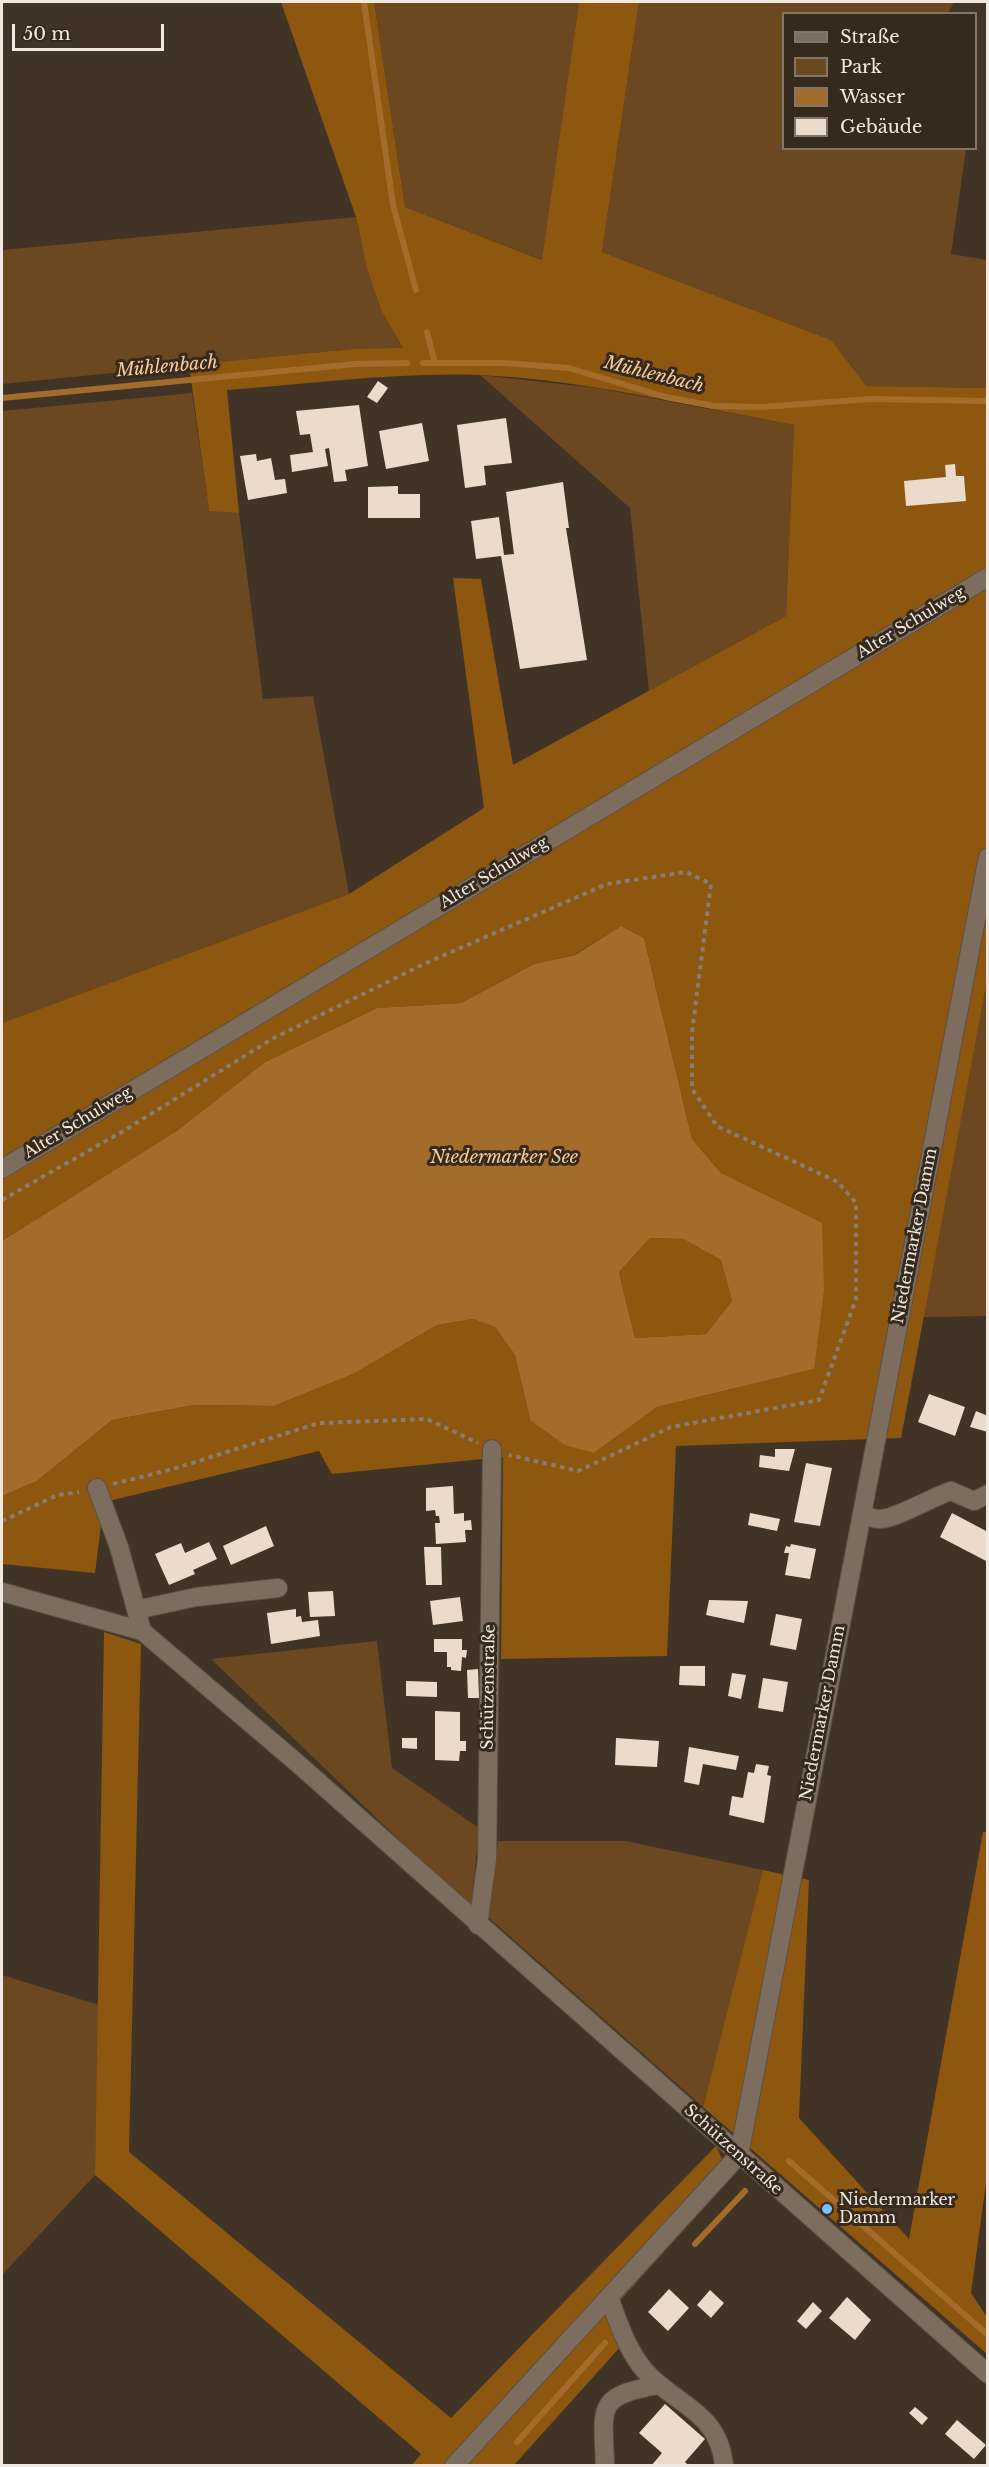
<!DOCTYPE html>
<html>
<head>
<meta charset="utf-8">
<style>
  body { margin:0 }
  #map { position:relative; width:989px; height:2467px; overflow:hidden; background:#413426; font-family:"Libre Baskerville",serif }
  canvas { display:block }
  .frame { position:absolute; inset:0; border:3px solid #f1e8e0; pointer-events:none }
  .legend { position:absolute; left:782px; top:12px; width:195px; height:138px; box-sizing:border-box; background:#362a1d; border:2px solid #81766b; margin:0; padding:8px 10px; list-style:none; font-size:18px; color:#f1e8e0 }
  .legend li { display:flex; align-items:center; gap:12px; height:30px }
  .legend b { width:30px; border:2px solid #81766b }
  .scale { position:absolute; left:12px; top:24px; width:152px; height:27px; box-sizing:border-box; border:3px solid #f1e8e0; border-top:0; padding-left:8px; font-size:18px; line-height:21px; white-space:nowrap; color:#f1e8e0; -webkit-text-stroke:4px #362a1d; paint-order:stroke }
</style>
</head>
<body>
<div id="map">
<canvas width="989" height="2467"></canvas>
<div class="frame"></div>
<ul class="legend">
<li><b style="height:8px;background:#7c6d5f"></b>Straße</li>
<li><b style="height:16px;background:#6b4820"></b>Park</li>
<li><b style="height:16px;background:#a36c2b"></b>Wasser</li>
<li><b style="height:16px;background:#ecdbca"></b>Gebäude</li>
</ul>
<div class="scale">50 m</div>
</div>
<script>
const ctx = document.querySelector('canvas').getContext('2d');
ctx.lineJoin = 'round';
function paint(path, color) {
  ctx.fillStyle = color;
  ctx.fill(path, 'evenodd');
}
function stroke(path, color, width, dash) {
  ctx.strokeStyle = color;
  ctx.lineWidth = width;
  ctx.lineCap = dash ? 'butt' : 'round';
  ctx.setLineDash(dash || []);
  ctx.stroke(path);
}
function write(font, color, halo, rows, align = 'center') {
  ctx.font = font + ' "Libre Baskerville",serif';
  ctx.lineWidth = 6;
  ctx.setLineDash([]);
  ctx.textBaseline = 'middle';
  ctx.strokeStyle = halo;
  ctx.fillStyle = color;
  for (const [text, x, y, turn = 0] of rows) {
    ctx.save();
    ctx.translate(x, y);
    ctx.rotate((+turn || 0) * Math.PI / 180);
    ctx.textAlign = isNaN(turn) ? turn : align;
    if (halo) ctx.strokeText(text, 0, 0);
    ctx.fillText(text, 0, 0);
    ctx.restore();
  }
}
const green = new Path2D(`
  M374,2H579L543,260L405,207Z
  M639,2H954L948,13L784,14V148L966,149L951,254L987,260V388L865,386L831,340L602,252Z
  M356,217L367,269L381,310L404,349H352L2,384V250Z
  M480,375L597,388L794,425L786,616L649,691L630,508Z
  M192,393L209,510L239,513L263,699L313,696L349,894L2,1023V411Z
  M987,981V1316L922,1317Z
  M377,1641L392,1768L479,1828L471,1909L211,1659Z
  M498,1841H626L763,1870L703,2107L488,1917Z
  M2,1975L99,2005L95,2175L2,2275Z`);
const forest = new Path2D(`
  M281,2H374L405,207L542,260L579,2H639L602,252L831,340L866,386L987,388V981L901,1438L676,1446L667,1656L501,1659L503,1457L332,1474L319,1451L104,1502L95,1573L2,1564V1496L37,1481L112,1420L194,1405L274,1406L353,1374L437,1325L473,1319L495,1327L515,1355L530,1420L594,1453L657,1407L814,1369L762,1194L721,1173L692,1139L644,938L621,926L574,955L534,964L461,1003L377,1008L265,1062L178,1130L2,1241V1023L349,894L484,808L453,578L481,579L513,765L786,616L794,425C691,406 586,380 480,375C396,372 310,384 227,390L239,513L209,511L189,365L352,349L403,348L381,310L367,269L356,217Z
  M650,1238L683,1239L721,1260L732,1301L706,1334L635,1338L619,1272Z
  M104,1632L141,1644L129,2152L451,2418L716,2146L731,2178L606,2316L622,2345L514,2465L411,2466L421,2454L95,2175Z
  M983,1832H987L988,2168L971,2293L987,2317V2354L703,2107L763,1870L809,1880L799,2118L909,2239Z`);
const water = new Path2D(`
  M621,926L644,938L692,1139L721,1173L822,1223L824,1289L814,1369L657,1407L594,1453L565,1445L530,1420L515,1355L495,1327L473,1319L437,1325L353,1374L274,1406L194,1405L112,1420L37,1481L2,1496V1241L178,1130L265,1062L377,1008L461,1003L534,964L575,955ZM650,1238L683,1239L721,1260L732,1301L706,1334L635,1338L619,1272Z`);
const stream = new Path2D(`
  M364,2L393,205L416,290
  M427,332L435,363
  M423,363H505L569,368L666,397L714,406L762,407L871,399L988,401
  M2,398L356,364L407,363
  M789,2161L988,2335
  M695,2244L745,2191
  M517,2442L605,2343`);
const building = new Path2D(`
  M378,381L388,388L377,403L367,397Z
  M359,405L368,466L345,470L347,481L334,482L329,448L325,449L328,466L292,472L290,455L313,452L310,434L300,435L296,411Z
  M506,418L512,463L484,466L486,485L465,488L457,425Z
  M422,423L429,461L386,469L379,431Z
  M256,454L257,461L271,458L275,480L285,479L287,493L248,500L240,456Z
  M955,464L956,476H964L966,501L906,506L904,481L946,477L945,465Z
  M563,482L569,528H566L587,660L520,669L501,556L476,559L471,521L499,517L504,555L514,554L506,492Z
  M398,486V494H420V518H368V487Z
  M929,1394L965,1407L955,1436L918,1422Z
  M976,1411L988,1416V1432L970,1427Z
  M775,1449H795L789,1471L759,1467L760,1455L775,1457Z
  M806,1463L832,1468L820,1526L794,1522Z
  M453,1486L454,1514L464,1513V1521L471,1520L472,1530H465L466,1542L436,1544L435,1523H440L439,1516H436L435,1510L426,1511V1488Z
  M750,1513L780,1519L777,1531L748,1525Z
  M952,1513L988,1532V1562L940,1537Z
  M266,1526L274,1546L231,1565L223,1546Z
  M209,1542L217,1559L193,1570L195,1574L169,1585L155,1554L181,1543L185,1553Z
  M791,1544L816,1549L810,1579L785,1575L789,1553H784L786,1546L790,1547Z
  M424,1547H441L442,1585H426Z
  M333,1591L335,1616L310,1617L308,1592Z
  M460,1597L463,1621L433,1625L430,1601Z
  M709,1600L748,1601L744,1623L706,1615Z
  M296,1609V1617L301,1616L302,1622L318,1620L320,1636L271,1644L267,1613Z
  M776,1614L802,1619L796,1650L770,1645Z
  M434,1639H462V1650H467L466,1658L462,1657L461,1671L451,1670V1667H447V1652H434Z
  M680,1666H705V1686L679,1685Z
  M478,1669L479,1698H468L467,1670Z
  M732,1673L746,1675L741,1699L728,1696Z
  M763,1678L788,1682L783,1712L758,1708Z
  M406,1681L437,1682V1697L406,1696Z
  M435,1711L460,1712V1741H466V1751H460L459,1761L435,1760Z
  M402,1738H417V1749L402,1748Z
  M616,1738L659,1741L657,1767L615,1765Z
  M689,1747L739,1756L736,1770L703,1764L699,1785L684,1782Z
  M756,1764L769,1766L767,1775L771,1776L764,1823L729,1815L732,1796L743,1798L748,1772L754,1773Z
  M669,2289L689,2308L668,2331L648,2312Z
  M710,2290L724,2303L711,2318L697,2305Z
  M847,2297L871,2320L855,2340L829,2318Z
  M813,2302L822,2311L806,2329L797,2321Z
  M665,2404L705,2439L685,2462L689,2466H651L662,2453L639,2433Z
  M915,2407L928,2418L922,2425L909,2413Z
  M957,2420L986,2445L974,2459L945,2434Z`);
const path = new Path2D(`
  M2,1200L125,1130L272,1039L426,963L607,884L686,872L711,884L692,1032V1089L717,1126L838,1182L856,1203V1299L819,1400L671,1427L578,1471L509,1455
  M113,1484L173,1469L319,1423L427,1419L478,1443
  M2,1521L58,1495L79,1492`);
const minor = new Path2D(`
  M2,1169L988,577
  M97,1488L119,1547L142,1631
  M862,1515C867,1516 874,1519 880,1519C896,1519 932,1497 951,1491L974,1501L988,1494
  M2,1592L142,1631L296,1762L988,2374
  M136,1610L196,1597L278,1588
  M478,1925L487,1859L492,1449
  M609,2297C618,2322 627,2350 645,2371C676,2406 719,2411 724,2466
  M454,2466L739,2155L988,857
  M605,2466C603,2406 595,2396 659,2385`);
const markers = [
  [827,2209,6,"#7cbef9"]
];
const streetNames = [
  ["Alter Schulweg",911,623,-31],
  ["Alter Schulweg",494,873,-31],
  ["Alter Schulweg",78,1123,-31],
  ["Niedermarker Damm",915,1236,-79],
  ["Schützenstraße",489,1687,-89],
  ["Niedermarker Damm",823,1713,-79],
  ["Schützenstraße",733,2150,42]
];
const poiNames = [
  ["Niedermarker",839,2200],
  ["Damm",839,2218]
];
const waterNames = [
  ["Mühlenbach",167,367,-5],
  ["Mühlenbach",654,375,14],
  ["Niedermarker See",504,1158]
];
paint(green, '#6b4820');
paint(forest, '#8d5710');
paint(water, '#a36c2b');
stroke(stream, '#a36c2b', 6);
paint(building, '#ecdbca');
stroke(minor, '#5c5045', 20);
stroke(path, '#897d72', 4, [4.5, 4.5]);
stroke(minor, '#7c6d5f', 18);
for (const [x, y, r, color] of markers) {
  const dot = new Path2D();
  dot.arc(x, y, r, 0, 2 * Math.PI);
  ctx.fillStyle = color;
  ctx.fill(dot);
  stroke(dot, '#362a1d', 2);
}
write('16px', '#f1e8e0', '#362a1d', streetNames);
write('16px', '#f1e8e0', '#362a1d', poiNames, 'left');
write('italic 18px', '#f9ca9a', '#362a1d', waterNames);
</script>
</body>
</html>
